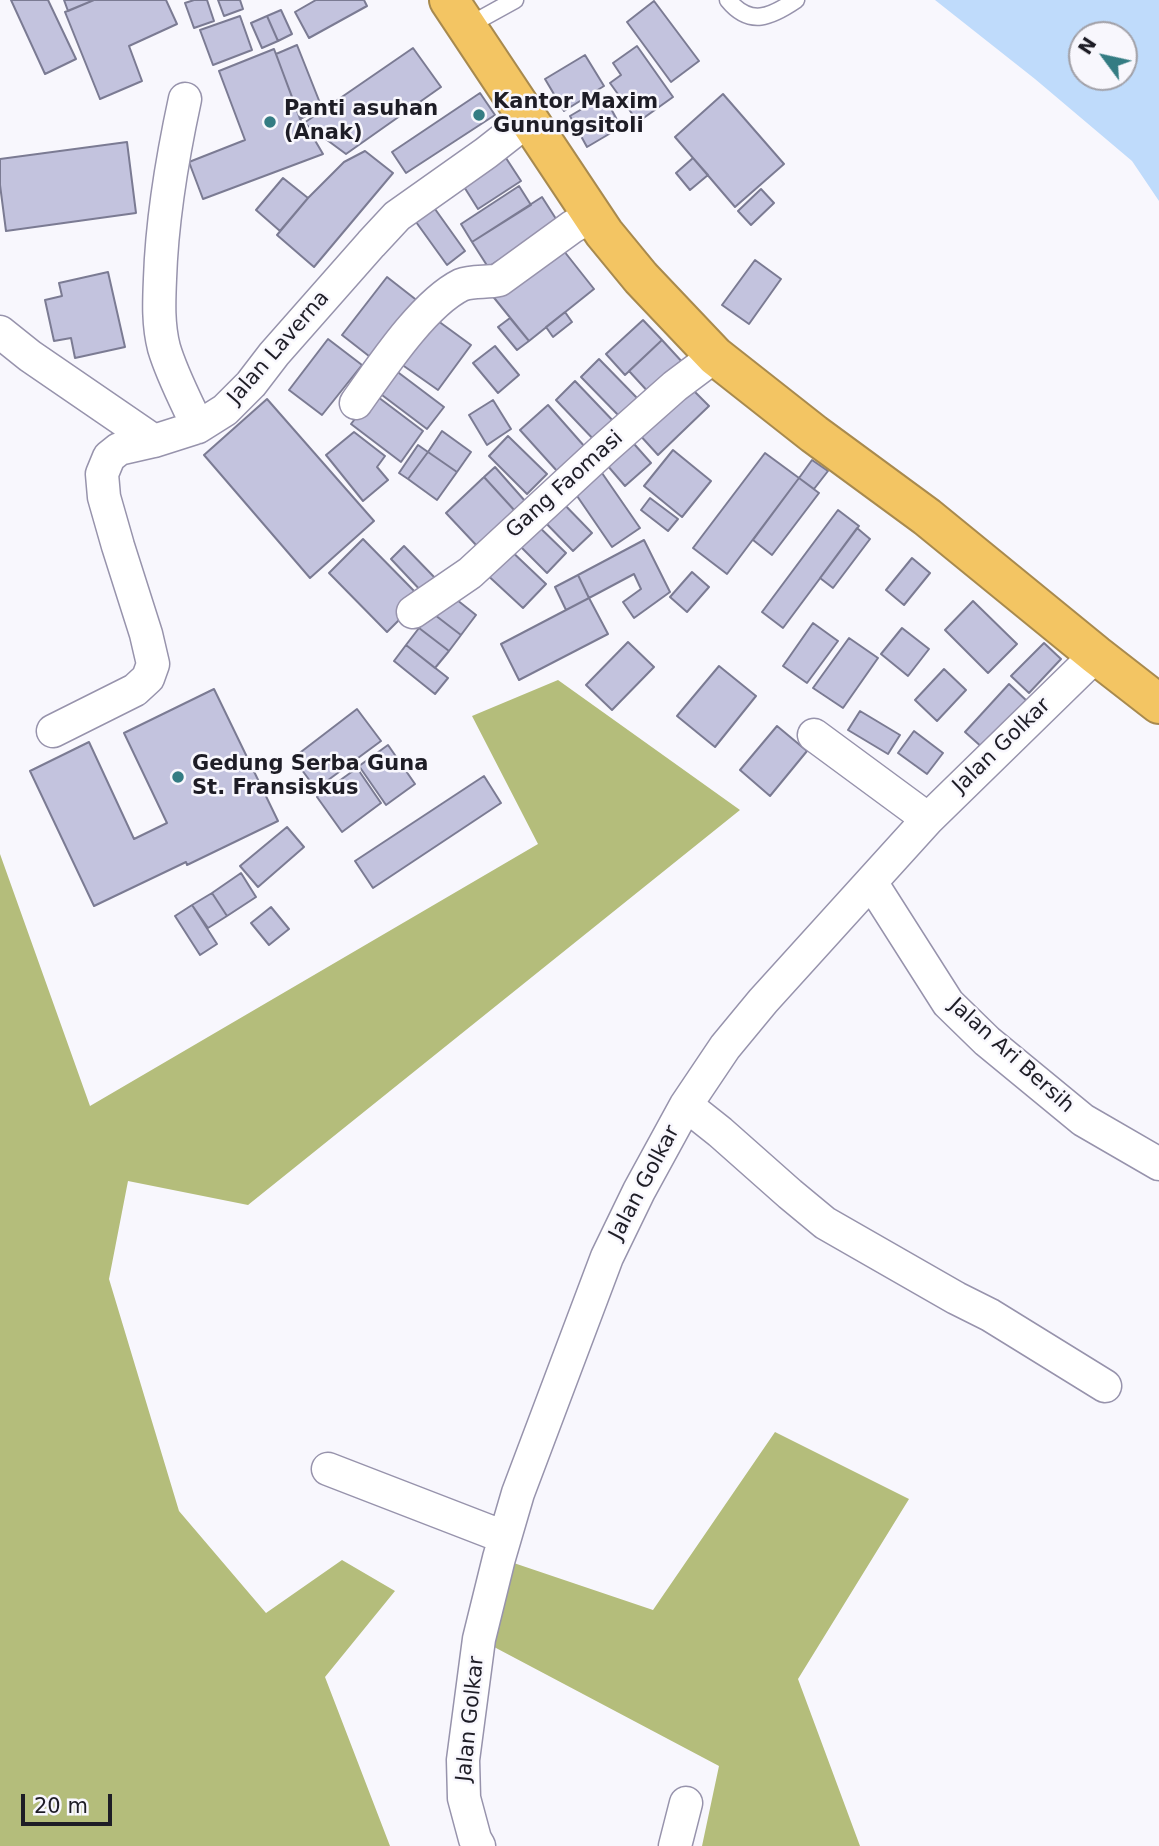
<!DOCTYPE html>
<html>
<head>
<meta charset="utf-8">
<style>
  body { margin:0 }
  #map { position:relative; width:1159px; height:1846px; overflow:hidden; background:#f8f7fd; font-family:"DejaVu Sans",sans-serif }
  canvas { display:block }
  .north { position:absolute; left:1068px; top:21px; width:70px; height:70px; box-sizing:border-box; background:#f8f7fd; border:2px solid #a1a0a7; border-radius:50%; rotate:303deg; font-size:19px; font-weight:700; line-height:28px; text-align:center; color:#1e1d26 }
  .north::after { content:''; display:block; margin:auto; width:24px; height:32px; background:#347c83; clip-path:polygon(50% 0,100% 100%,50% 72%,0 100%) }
  .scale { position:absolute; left:21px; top:1794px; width:91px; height:32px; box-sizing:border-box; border:4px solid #1e1d26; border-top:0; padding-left:9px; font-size:21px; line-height:24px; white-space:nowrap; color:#1e1d26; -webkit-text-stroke:5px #f8f7fd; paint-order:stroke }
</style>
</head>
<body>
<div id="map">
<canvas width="1159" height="1846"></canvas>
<div class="north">N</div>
<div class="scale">20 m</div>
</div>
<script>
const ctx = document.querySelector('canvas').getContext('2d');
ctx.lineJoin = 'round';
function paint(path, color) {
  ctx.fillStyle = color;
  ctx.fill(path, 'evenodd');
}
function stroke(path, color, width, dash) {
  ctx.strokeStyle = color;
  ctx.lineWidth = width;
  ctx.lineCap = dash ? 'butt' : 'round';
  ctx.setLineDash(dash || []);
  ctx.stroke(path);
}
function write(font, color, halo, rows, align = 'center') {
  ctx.font = font + ' "DejaVu Sans",sans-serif';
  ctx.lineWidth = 5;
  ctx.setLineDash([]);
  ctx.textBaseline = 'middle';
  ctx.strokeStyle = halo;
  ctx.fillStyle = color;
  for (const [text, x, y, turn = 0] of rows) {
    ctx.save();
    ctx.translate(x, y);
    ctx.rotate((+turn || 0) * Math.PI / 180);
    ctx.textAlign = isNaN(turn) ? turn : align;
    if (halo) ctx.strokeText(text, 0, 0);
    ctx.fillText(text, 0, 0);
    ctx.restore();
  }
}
const forest = new Path2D(`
  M558,680L740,810L248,1205L128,1181L109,1279L179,1511L266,1613L342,1560L395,1591L325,1677L390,1846H0V854L90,1106L538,844L472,716Z
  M775,1432L909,1499L798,1679L860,1846H702L719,1766L479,1639L499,1558L653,1610Z`);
const water = new Path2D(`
  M935,0H1159V201L1132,161L1035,79ZM1082,35H1124V77H1082Z`);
const building = new Path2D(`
  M11,0H48L76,59L45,74Z
  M64,0H94L68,11Z
  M94,0H166L177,24L129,46L142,81L100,99L65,12Z
  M194,0H207L214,21L194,28L185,3Z
  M218,0H240L243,9L224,16Z
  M316,0H364L367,6L309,38L295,12Z
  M654,1L699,61L671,82L627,22Z
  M281,10L292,34L278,41L267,16Z
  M240,16L252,50L213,65L200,30Z
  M267,16L278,41L262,48L251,23Z
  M297,45L322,108L300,119L276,54Z
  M637,46L673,97L638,122L610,83L621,75L613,63Z
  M413,48L441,87L346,154L304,123Z
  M274,49L303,126L313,137L323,154L203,199L189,162L245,140L219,71Z
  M585,55L604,86L564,111L545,79Z
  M480,93L495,115L406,173L392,152Z
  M723,94L784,164L735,207L675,137Z
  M604,96L621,127L587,147L570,116Z
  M127,142L136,213L6,231L0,185V159Z
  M365,151L393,173L314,267L277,235L308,198L344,162Z
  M504,155L521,181L478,209L461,182Z
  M693,158L708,175L690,190L676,173Z
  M283,178L308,198L280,231L256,210Z
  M519,186L531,205L472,242L461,224Z
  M761,189L774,203L751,225L738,211Z
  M542,197L558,222L488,267L472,242Z
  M430,202L465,251L447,265L411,215Z
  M556,241L594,289L529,341L491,294Z
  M755,260L781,279L749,324L722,305Z
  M108,272L125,347L75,358L71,338L54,341L45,300L62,296L59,283Z
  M387,277L419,302L374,360L342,335Z
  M565,312L572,322L553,337L546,327Z
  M434,318L471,345L438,390L401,364Z
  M510,318L529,341L517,350L498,327Z
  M643,320L662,340L625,375L606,354Z
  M328,339L362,365L322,415L289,390Z
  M662,340L684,364L651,395L629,371Z
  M495,346L519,375L498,393L473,363Z
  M599,359L639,400L621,418L581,377Z
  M391,367L444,407L427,429L374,389Z
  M575,381L617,425L597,443L556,400Z
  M688,385L709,406L658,455L638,433Z
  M374,394L423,431L401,462L351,424Z
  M267,399L374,521L310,578L204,455Z
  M493,400L511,429L487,445L469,415Z
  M548,405L585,447L557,471L520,430Z
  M442,431L471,452L457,472L428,452Z
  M354,432L385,456L377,467L388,480L363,501L326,455Z
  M508,436L547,474L527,494L489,456Z
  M627,436L651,463L625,486L601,458Z
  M418,445L428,452L408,479L399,473Z
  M673,450L711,481L682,517L644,486Z
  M428,452L457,472L437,500L408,479Z
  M765,453L799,478L727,574L693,548Z
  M812,460L828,471L814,489L799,478Z
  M495,467L525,501L515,511L484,477Z
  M602,473L640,528L612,547L575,493Z
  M484,477L515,511L477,546L446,513Z
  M799,478L819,493L772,555L753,540Z
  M650,498L678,519L668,531L641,510Z
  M559,499L592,533L573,551L540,517Z
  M838,510L859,526L783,628L762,612Z
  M534,522L566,553L547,573L515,541Z
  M857,528L870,539L833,588L820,578Z
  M363,539L421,598L387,632L329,573Z
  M644,540L670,592L634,618L623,602L641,589L634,574L589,598L578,575Z
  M404,546L437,580L423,593L391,559Z
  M506,546L546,584L523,608L483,571Z
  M912,558L930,573L904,605L886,590Z
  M692,572L709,587L687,612L670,597Z
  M578,575L589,598L566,610L555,587Z
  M447,592L476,615L461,635L431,612Z
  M589,598L608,634L519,680L501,644Z
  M973,601L1017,644L988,673L945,630Z
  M431,612L461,635L449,651L419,628Z
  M813,623L838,641L807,683L783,666Z
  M419,628L449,651L435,668L406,645Z
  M902,628L929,649L908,676L881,654Z
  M849,638L878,658L843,708L813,688Z
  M628,642L654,667L612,710L586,685Z
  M1044,643L1061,659L1029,693L1011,676Z
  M406,645L448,678L435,694L394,661Z
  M719,666L756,696L715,747L677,716Z
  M944,669L966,690L937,721L915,700Z
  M1009,684L1028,702L984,749L965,732Z
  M214,689L278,821L187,865L186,862L94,906L30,771L89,742L134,839L167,823L124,733Z
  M357,709L381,741L316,789L293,758Z
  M860,711L900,735L888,754L848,730Z
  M777,726L807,751L770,796L740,770Z
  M914,731L943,753L927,774L898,753Z
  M388,745L415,784L386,805L359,766Z
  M357,768L381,803L342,832L317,797Z
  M484,776L501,803L373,888L355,861Z
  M287,827L304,847L258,887L240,866Z
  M241,873L256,897L227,916L212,893Z
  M212,893L227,916L208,928L192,905Z
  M192,905L217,944L200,955L175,916Z
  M271,907L289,929L269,945L251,923Z`);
const lane = new Path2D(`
  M728,0C750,27 771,17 796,0
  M466,27L515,0`);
const street = new Path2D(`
  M185,99C172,159 162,217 160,279C159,302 158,325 164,348C172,375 186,401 198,427
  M0,332L30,356L154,441
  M356,403C381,368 423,304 461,285C473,280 487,283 499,280L572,227L593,215
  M413,612L470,573L604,449L675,386L715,356
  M53,731L135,690L148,678L153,664L146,634L118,546L104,497L102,474L109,457L119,449L154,441L198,427L225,410L251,384L274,354L371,244L397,216L486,153L528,120
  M814,735L928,819
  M871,882L948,1003L987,1041L1083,1120L1159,1164
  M686,1105L720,1132L790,1194L825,1223L956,1298L990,1315L1105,1386
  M328,1469L504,1537
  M479,1846L475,1839L464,1798L463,1760L479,1639L499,1558L518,1493L607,1257L639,1191L686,1105L725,1047L763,1001L928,819L1096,655
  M675,1846L686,1803`);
const highway = new Path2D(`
  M449,0L604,233L641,278L715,356L814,434L927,517L1096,655L1159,704`);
const markers = [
  [479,115,7,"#347c83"],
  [270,122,7,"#347c83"],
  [178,777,7,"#347c83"]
];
const poiNames = [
  ["Kantor Maxim",493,103],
  ["Gunungsitoli",493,127],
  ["Panti asuhan",284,110],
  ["(Anak)",284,134],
  ["Gedung Serba Guna",192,765],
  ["St. Fransiskus",192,789]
];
const streetNames = [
  ["Jalan Laverna",279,348,-49],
  ["Gang Faomasi",565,485,-42],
  ["Jalan Golkar",1002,746,-44],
  ["Jalan Ari Bersih",1011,1056,42],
  ["Jalan Golkar",645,1183,-62],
  ["Jalan Golkar",471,1719,-84]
];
paint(forest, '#b4bd7b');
paint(water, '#bfdbfb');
paint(building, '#c3c3de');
stroke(building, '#7b7b93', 2);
stroke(lane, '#9793ac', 19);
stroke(street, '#9793ac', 35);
stroke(highway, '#a88a4e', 42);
stroke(lane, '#fff', 16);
stroke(street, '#fff', 32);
stroke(highway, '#f3c563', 38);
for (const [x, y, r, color] of markers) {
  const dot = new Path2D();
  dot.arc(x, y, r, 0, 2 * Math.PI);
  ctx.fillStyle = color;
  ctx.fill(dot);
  stroke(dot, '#f8f7fd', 2.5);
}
write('bold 21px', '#1e1d26', '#f8f7fd', poiNames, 'left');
write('21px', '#1e1d26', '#f8f7fd', streetNames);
</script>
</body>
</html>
